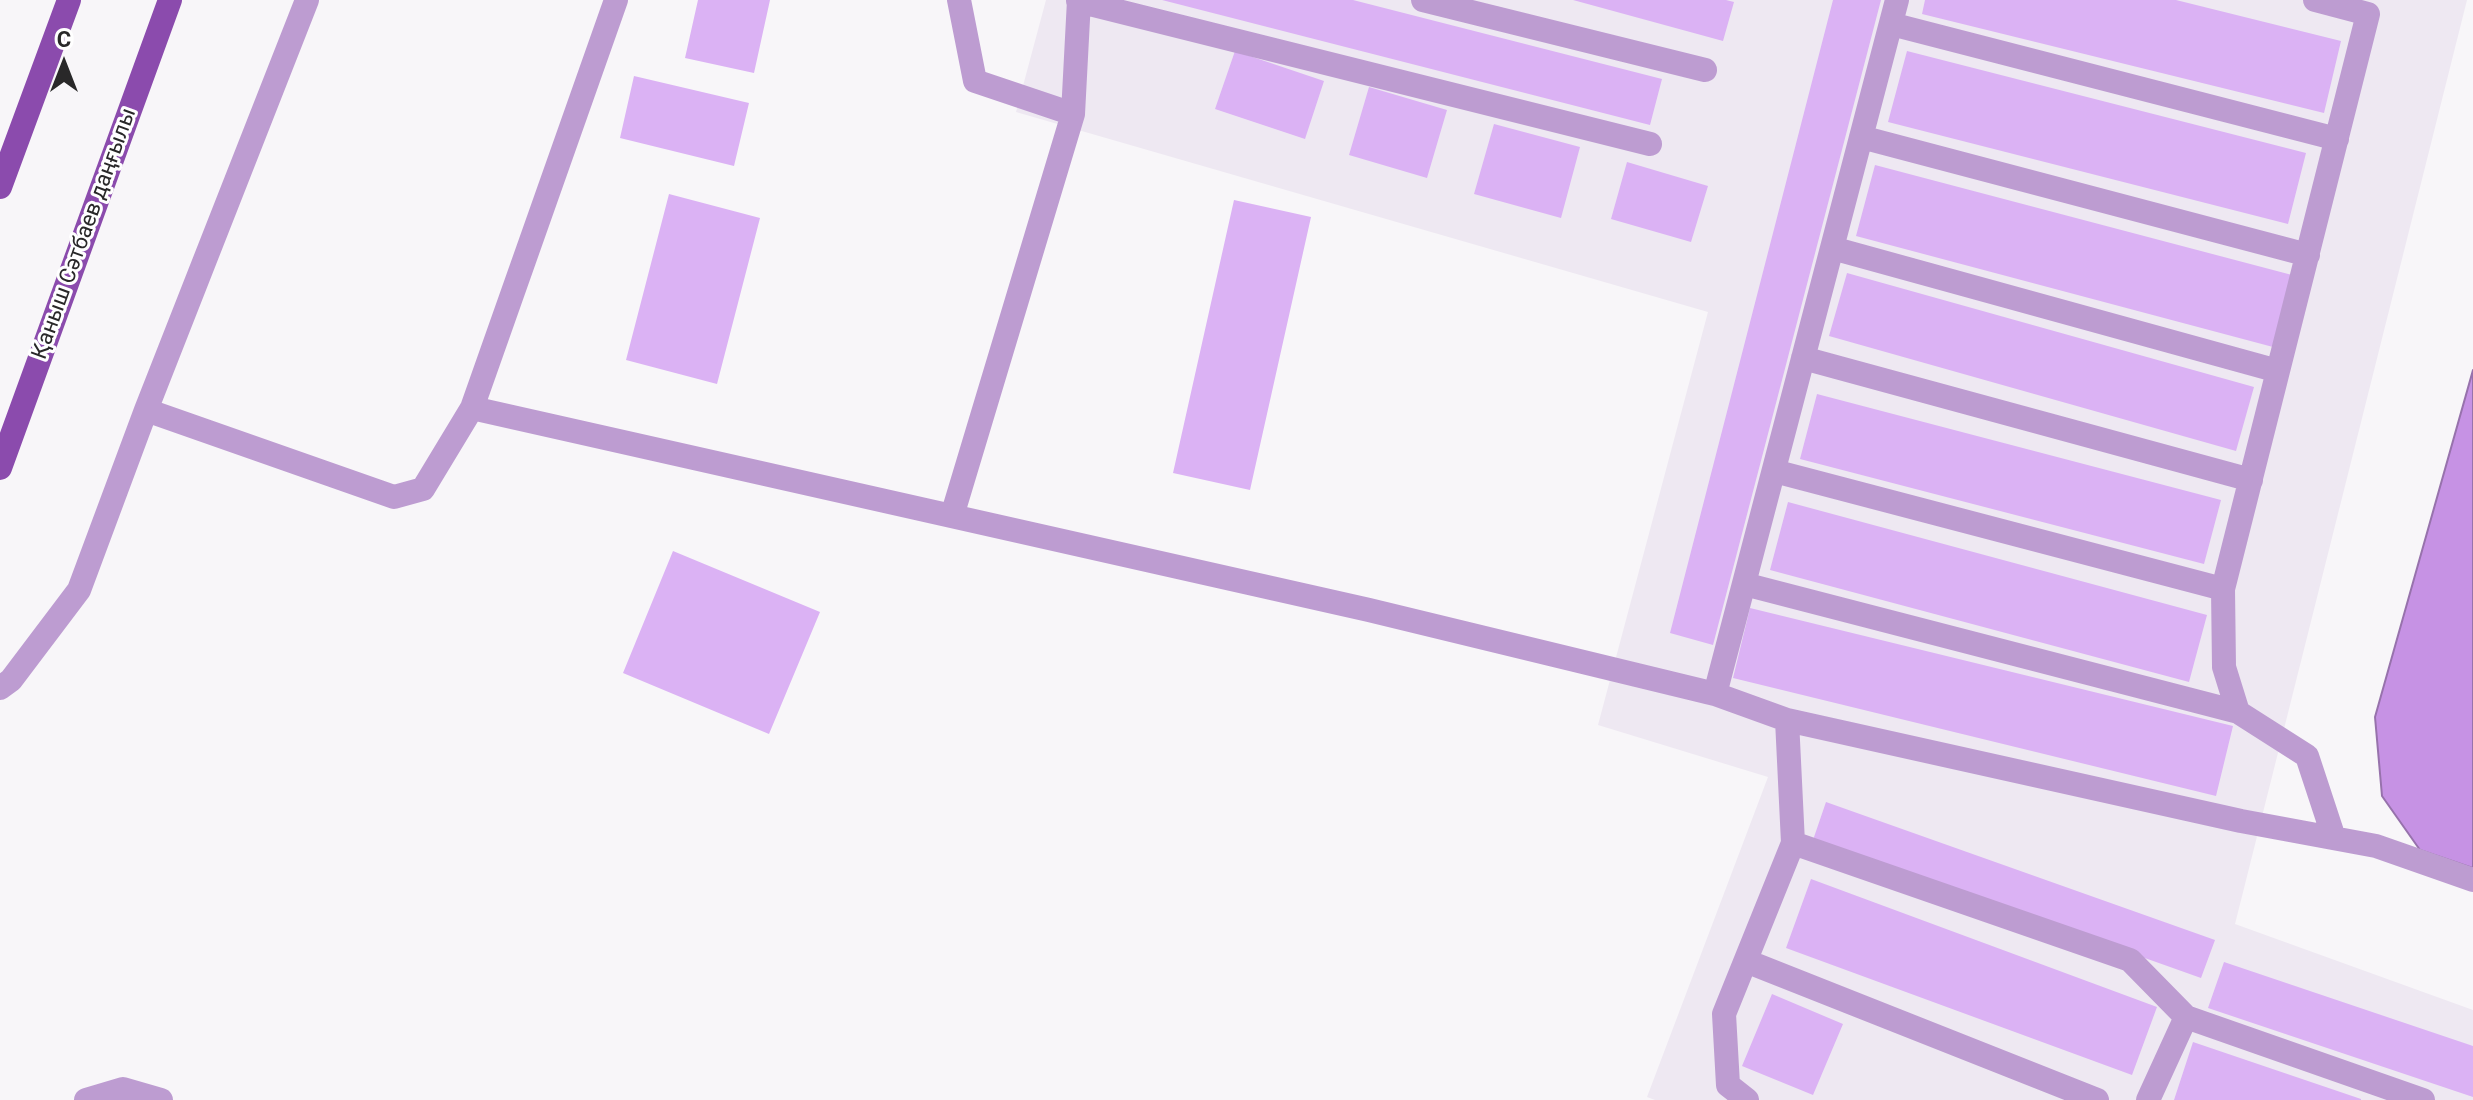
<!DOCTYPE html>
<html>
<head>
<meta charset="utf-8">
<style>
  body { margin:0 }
  #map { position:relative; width:2473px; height:1100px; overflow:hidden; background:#f8f6f9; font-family:Roboto,sans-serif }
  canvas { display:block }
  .north { position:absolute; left:24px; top:24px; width:80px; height:80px; -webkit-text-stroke:6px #fff; paint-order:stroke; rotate:0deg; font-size:22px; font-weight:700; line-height:32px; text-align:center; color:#292829 }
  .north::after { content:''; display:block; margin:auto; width:28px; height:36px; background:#292829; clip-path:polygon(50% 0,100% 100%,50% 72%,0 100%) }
</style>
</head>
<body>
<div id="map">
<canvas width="2473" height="1100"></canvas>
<div class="north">С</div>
</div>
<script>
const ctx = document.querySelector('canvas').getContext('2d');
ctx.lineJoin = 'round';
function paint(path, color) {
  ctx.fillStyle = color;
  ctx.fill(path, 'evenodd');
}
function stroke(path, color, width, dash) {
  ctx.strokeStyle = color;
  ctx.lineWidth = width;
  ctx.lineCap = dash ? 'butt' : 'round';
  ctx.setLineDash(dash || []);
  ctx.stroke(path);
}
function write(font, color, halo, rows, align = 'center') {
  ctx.font = font + ' Roboto,sans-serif';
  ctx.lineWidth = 6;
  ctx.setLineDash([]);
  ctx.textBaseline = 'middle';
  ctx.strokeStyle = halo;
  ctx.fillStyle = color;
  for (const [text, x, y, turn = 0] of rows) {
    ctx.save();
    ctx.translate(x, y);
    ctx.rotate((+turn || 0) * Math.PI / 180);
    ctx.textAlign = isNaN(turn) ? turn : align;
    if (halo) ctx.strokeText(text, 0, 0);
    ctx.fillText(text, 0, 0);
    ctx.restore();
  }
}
const built = new Path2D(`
  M1046,0H2467L2235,924L2473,1010V1100H1655L1647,1097L1768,777L1598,725L1708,312L1016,112Z`);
const water = new Path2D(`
  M2473,370V868L2420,850L2382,796L2375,717Z`);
const building = new Path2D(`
  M698,0H770L754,73L685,58Z
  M1162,0H1353L1662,79L1650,125Z
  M1573,0H1726L1734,2L1723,41Z
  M1833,0H1881L1713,645L1670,633Z
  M1925,0H2176L2341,41L2324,113L1922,14Z
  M1235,51L1324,81L1305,139L1215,109Z
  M1907,51L2306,153L2288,224L1888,122Z
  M634,76L749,103L734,166L620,138Z
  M1369,87L1447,110L1427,178L1349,155Z
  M1494,124L1580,147L1561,218L1474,194Z
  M1627,162L1708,186L1691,242L1611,219Z
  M1875,165L2292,275L2273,347L1856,236Z
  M669,194L760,218L717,384L626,360Z
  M1234,200L1311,217L1250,490L1173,473Z
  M1847,273L2254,387L2236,451L1829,336Z
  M1817,394L2221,500L2204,564L1800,459Z
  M1788,502L2207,615L2189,682L1770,570Z
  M673,551L820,612L769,734L623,673Z
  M1750,608L2233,726L2216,796L1733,678Z
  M1826,802L2215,940L2201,978L1813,840Z
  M1811,879L2157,1007L2132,1075L1786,948Z
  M2224,962L2473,1046V1097L2208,1008Z
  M1772,994L1843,1024L1813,1095L1742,1066Z
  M2193,1042L2361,1099V1100H2174Z`);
const minor = new Path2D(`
  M959,0L975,81L1073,114
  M1423,0L1705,70
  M1078,1L1650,144
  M1891,24L2337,139
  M1861,137L2308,255
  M1832,248L2278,371
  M1803,358L2251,480
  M472,408L616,0
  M146,410L394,497L423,489L472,408L1369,610L1715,694L1787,720L2241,821L2376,846L2473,880
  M1774,471L2223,589L2224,667L2238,712
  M952,516L1073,114L1079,0
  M1744,584L2238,712L2307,756L2334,838
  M2223,589L2368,14L2315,0
  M0,688L11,680L79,590L146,410L307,0
  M1715,694L1897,0
  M1793,843L2130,960L2186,1017L2423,1100
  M1746,961L2097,1100
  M86,1100L123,1089L161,1100
  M1747,1100L1728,1085L1724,1014L1793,843L1787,720
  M2148,1100L2186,1017`);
const major = new Path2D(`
  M0,187L69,0
  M0,468L170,0`);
const streetNames = [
  ["Қаныш Сәтбаев даңғылы",85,234,-70]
];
paint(built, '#eee8f2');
paint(water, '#c692e4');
stroke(water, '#9772ac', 2);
paint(building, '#dbb2f4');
stroke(minor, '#bd9cd1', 24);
stroke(major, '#8b4bad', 24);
write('22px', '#292829', '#fff', streetNames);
</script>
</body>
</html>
